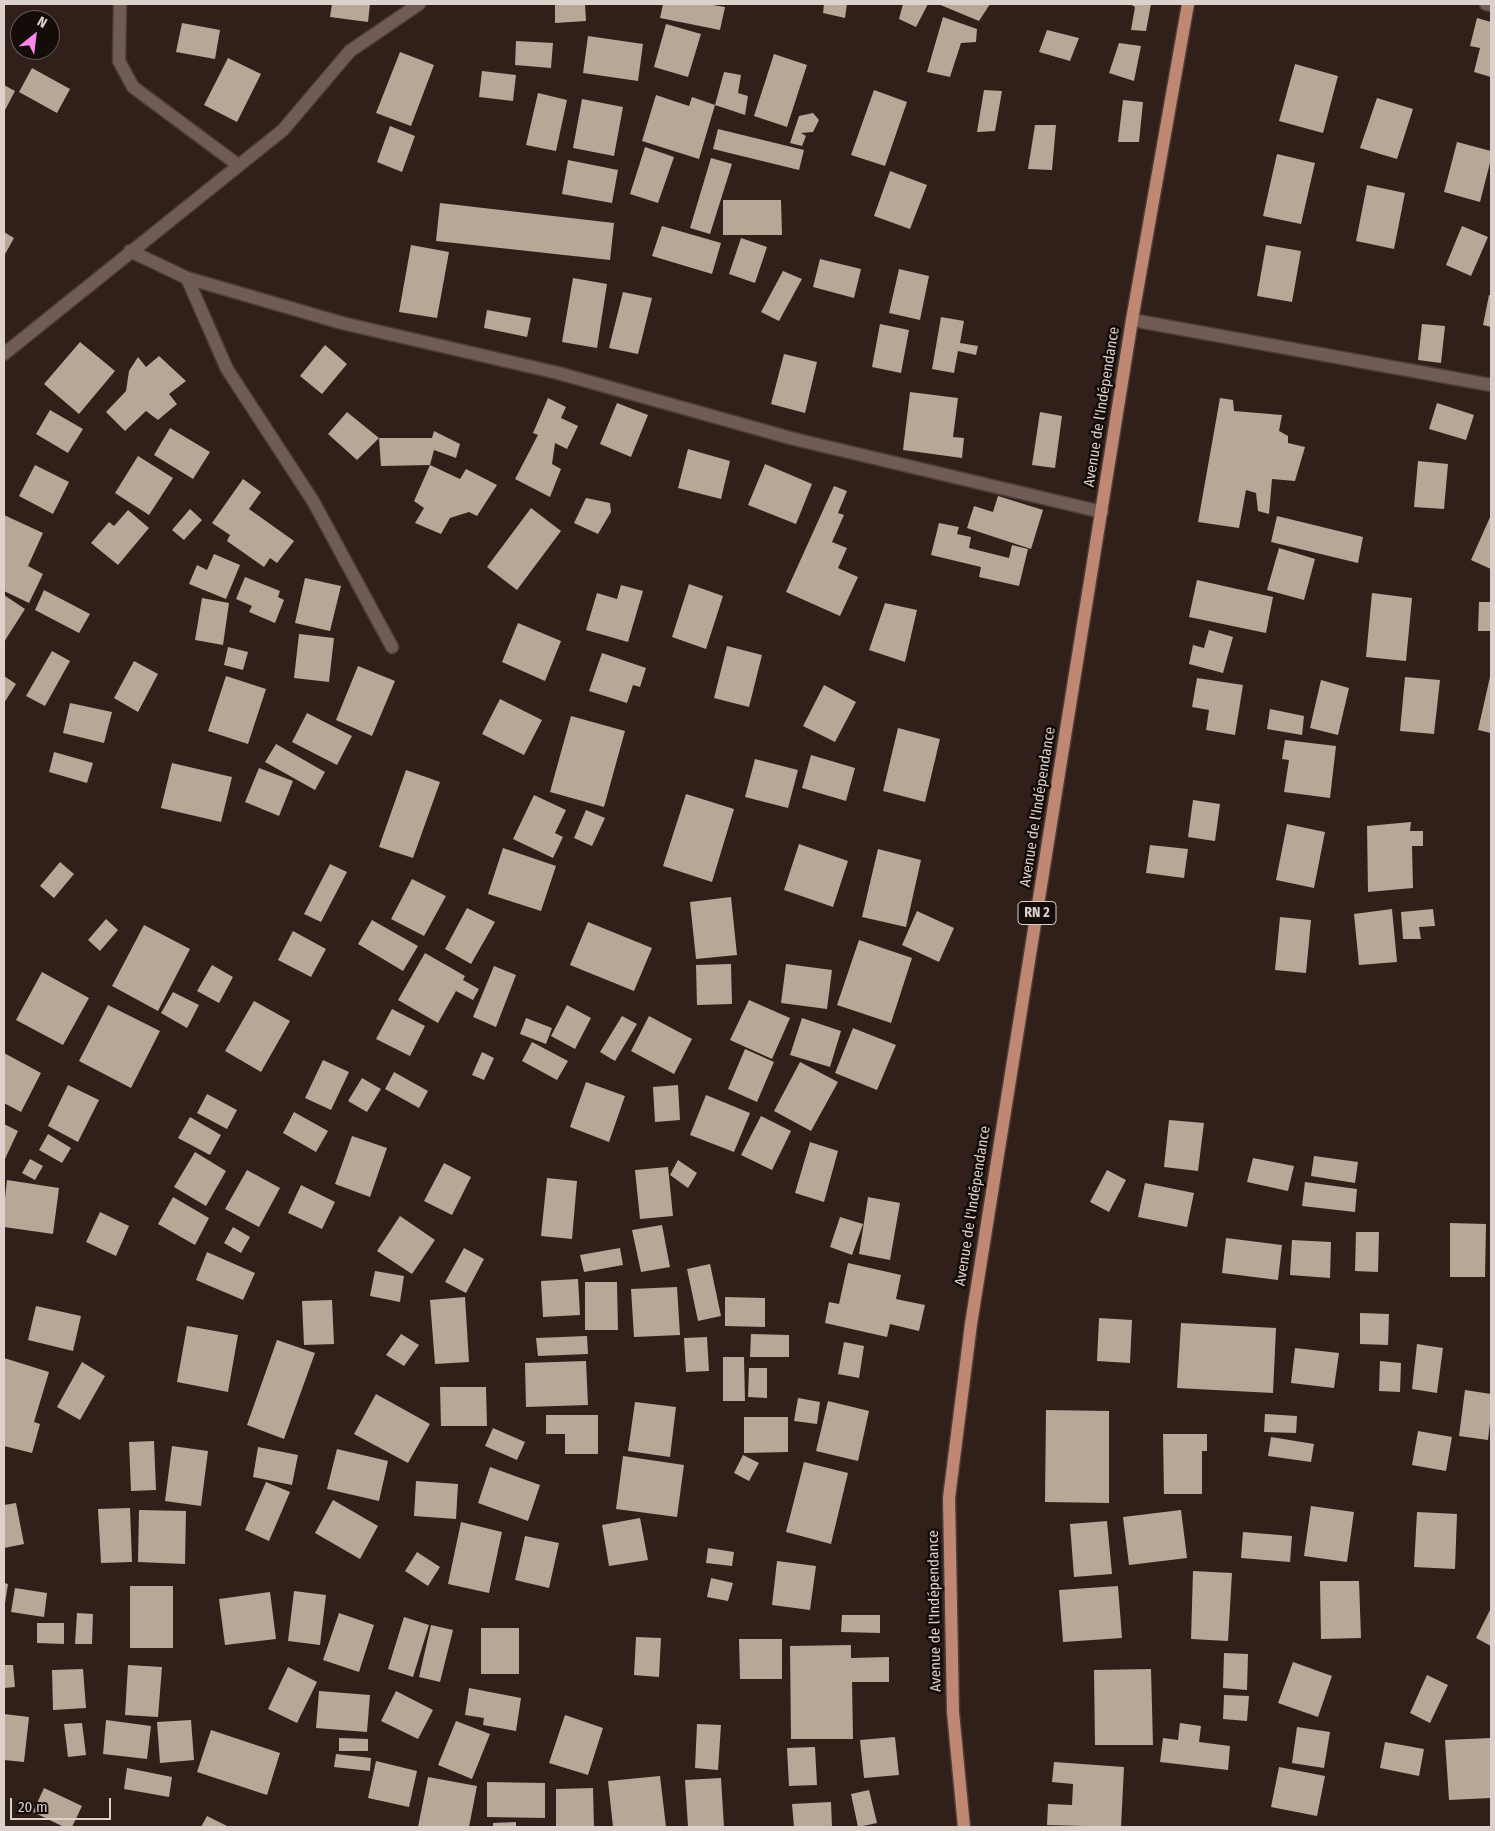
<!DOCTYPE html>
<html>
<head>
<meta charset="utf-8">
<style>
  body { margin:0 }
  #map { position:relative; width:1495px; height:1831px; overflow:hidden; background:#312019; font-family:"Fira Sans Condensed",sans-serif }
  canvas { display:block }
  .frame { position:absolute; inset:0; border:5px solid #ddd1cc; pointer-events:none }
  .north { position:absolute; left:10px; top:10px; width:50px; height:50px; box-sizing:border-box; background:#130c09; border:1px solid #645b57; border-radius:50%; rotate:29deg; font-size:14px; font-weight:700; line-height:20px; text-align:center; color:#ddd1cc }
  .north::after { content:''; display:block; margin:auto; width:18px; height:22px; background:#f888ea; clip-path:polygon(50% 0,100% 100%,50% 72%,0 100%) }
  .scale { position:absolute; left:10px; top:1798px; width:101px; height:22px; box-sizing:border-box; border:2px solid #ddd1cc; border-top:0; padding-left:6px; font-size:15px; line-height:18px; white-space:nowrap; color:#ddd1cc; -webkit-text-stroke:4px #130c09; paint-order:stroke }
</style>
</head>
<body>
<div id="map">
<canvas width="1495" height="1831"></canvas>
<div class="frame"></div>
<div class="north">N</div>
<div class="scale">20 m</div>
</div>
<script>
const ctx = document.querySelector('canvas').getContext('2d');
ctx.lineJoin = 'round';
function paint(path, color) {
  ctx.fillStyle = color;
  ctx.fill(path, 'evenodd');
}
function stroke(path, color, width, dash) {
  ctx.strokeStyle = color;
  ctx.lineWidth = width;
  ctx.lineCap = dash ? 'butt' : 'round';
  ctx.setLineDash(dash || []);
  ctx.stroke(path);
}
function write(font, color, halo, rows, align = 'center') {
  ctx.font = font + ' "Fira Sans Condensed",sans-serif';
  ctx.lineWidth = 5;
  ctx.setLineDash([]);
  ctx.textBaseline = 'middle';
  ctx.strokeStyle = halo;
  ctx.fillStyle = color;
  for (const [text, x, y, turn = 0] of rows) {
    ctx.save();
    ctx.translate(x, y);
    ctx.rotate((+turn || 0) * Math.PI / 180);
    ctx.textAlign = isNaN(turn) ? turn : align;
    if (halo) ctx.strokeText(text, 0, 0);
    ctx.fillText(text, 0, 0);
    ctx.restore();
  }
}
const building = new Path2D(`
  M332,4H370L368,22L330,17Z
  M555,4H585L586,21L555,23Z
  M663,4H707L725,7L720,30L660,18Z
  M824,4H847L845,18L823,13Z
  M903,4H928L916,27L899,19Z
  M938,4H990L979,21Z
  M1130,4H1151L1146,31L1131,30L1135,7Z
  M943,17L977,29L976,42L961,43L950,77L927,72Z
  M1477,18L1491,22V77L1474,72L1480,48L1470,46Z
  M182,23L220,30L215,59L176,52Z
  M666,24L701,34L688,77L654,67Z
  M1047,30L1079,38L1070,61L1039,52Z
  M588,36L643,44L638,81L583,73Z
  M516,41L553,43L551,68L515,65Z
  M1119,43L1141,46L1134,81L1109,73Z
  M400,52L434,65L411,126L376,113Z
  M774,54L807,65L787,127L754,116Z
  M228,58L261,74L237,122L204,105Z
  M1295,64L1338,76L1323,133L1279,121Z
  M32,68L70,89L57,113L19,92Z
  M482,71L516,75L513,101L479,97Z
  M724,72L741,75L738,93L748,96L745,115L715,105Z
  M4,85L15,91L4,112Z
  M874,90L907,102L885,166L851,155Z
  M984,90L1002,91L995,131L977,132Z
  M538,93L567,100L556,151L526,145Z
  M656,95L689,106L692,97L715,105L699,159L642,141Z
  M1377,98L1413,109L1397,159L1360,148Z
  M582,99L623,107L614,156L573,148Z
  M1123,100L1143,102L1139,142H1118Z
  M813,113L819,120L813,132L801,133L806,136L802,146L790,143L799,116Z
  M1035,125H1056L1052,170L1028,169Z
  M390,126L415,136L402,172L377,162Z
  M718,129L804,150L799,170L713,149Z
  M1457,142L1491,151V159L1480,202L1444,192Z
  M645,147L674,157L658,203L630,194Z
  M1277,154L1315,163L1301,224L1263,216Z
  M711,158L732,164L710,234L690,228Z
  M568,160L618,170L612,203L562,194Z
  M890,171L927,185L910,229L874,216Z
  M1367,185L1405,193L1394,249L1356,241Z
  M723,200H781L782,235H723Z
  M440,203L614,223L610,260L436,241Z
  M662,226L721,243L712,274L652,256Z
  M1462,226L1488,237L1471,276L1446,265Z
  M4,232L14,238L4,256Z
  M741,238L767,247L755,283L729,274Z
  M411,245L449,252L437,318L399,312Z
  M1266,245L1301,251L1292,302L1257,296Z
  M820,259L861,269L854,298L813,287Z
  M899,269L929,276L920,320L889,313Z
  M783,271L802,279L779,321L761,312Z
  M573,278L607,284L597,348L562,342Z
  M623,292L652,298L638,354L609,348Z
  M1489,295H1491V327L1483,325Z
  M487,310L531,318L527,337L484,328Z
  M941,317L964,321L960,343L978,346L976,355L958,351L954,373L932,369Z
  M880,324L909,330L901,373L872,367Z
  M1422,324L1445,326L1441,363L1418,360Z
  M80,342L115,371L79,414L44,384Z
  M325,345L347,364L322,394L300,376Z
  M784,354L817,362L805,413L771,404Z
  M159,356L186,381L169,394L177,404L158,420L146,411L125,431L106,412L126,391L129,371L138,357L146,367Z
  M910,392L958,398L953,437L964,438L962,458L903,450Z
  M548,398L566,407L561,418L578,426L567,449L555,443L552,464L561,469L550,497L515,479L538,435L533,433Z
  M1220,398L1233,400L1234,411L1282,415L1279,431L1288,436V443L1305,447L1295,481L1272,479L1269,514L1258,511L1256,493L1246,490L1239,528L1198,522Z
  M617,403L648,415L631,457L600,444Z
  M1437,403L1474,415L1466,440L1429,429Z
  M50,410L83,429L68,453L36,434Z
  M347,412L379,438L357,460L328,434Z
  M1040,412L1062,416L1055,468L1032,465Z
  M170,428L210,452L193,479L154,455Z
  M434,431L460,444L456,458L434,450L430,465L381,466L379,438H432Z
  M688,449L730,461L721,499L678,488Z
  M138,456L173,478L149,515L115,493Z
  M1418,461L1448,464L1444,509L1414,507Z
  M765,464L812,484L796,524L748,505Z
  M35,465L69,482L53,514L19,496Z
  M430,465L460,479L466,469L497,485L477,516L469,512L450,518L441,534L415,523L424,508L414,501Z
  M243,479L261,492L249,509L294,541L277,563L270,558L264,567L227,541L230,535L212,523Z
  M834,486L847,491L838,513L844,515L832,542L847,548L838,568L858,577L840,616L786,592Z
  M998,496L1043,510L1031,549L967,528L974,506L993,512Z
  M586,498L610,503L611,512L598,534L574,523Z
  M531,508L561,531L517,590L487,567Z
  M190,509L202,520L184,540L172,530Z
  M128,510L149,528L118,565L91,543L109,522L114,526Z
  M4,515L43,533L28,566L43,574L29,603L4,591Z
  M1491,515V569L1471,560Z
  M1277,516L1363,537L1358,563L1271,542Z
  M939,523L959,527L957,534L971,537L969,548L1009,558L1012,545L1028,549L1019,586L979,577L981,567L931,555Z
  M1279,548L1315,559L1304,600L1267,590Z
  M214,554L240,565L226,599L189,584L197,565L207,570Z
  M245,577L280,591L278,597L284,600L275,623L249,612L252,606L236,599Z
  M305,578L341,586L330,631L295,623Z
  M1197,580L1273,597L1266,633L1189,617Z
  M689,584L723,596L706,649L672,637Z
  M621,585L643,591L628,642L586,630L597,593L617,599Z
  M44,590L90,614L79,633L35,610Z
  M1372,593L1412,598L1406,661L1366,657Z
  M4,595L25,609L4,642Z
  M202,598L229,603L223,645L195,640Z
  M1479,602H1491V631H1478Z
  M885,603L917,610L905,662L869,650Z
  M518,623L561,641L545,681L502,662Z
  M1209,630L1233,637L1223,673L1189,664L1193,645L1204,648Z
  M299,634L334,638L329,682L294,678Z
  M727,646L762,655L749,707L714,698Z
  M228,647L248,652L243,670L224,665Z
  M52,651L70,661L45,706L26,696Z
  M602,653L646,668L640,687L633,685L627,703L589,691Z
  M134,661L158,674L138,712L114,698Z
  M358,666L395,681L372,736L336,720Z
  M4,676L16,684L4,703Z
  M226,676L266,689L248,744L208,731Z
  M1405,677L1440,680L1434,734L1400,731Z
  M1490,677H1491V733L1478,730Z
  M1197,678L1243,685L1235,735L1206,730L1209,710L1192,707Z
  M1321,680L1349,688L1338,735L1310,728Z
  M824,685L856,702L835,742L803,726Z
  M500,699L542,720L524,755L482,734Z
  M70,703L112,712L104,743L63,733Z
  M1270,709L1304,716L1302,735L1267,729Z
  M307,713L352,736L337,765L292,742Z
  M571,716L625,731L604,807L550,792Z
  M898,728L940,739L925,802L883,791Z
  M1285,740L1336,746L1330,798L1284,792L1289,760L1282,759Z
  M276,744L325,772L315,790L265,762Z
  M54,752L93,763L87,783L49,772Z
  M811,755L855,768L846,801L802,788Z
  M755,759L798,770L788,808L745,797Z
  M172,763L232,777L221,822L161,808Z
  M259,768L293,781L279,816L245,802Z
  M406,770L440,782L413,858L379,847Z
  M686,794L734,809L712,882L663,866Z
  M534,795L566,810L555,833L563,837L553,858L513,839Z
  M1193,800L1220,804L1215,841L1188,837Z
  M586,810L605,818L592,846L574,838Z
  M1411,822L1410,831H1423V846H1412L1413,888L1368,892L1367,826Z
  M1287,824L1325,832L1314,888L1276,880Z
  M799,844L848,861L833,907L784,890Z
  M1150,845L1188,849L1184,878L1146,873Z
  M503,848L556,866L541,911L488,894Z
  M878,849L921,860L906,927L862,917Z
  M60,862L74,874L54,898L40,886Z
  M330,864L347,872L321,922L304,914Z
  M412,879L446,896L424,936L391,919Z
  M731,897L737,955L696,959L690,902Z
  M467,908L495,922L471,964L445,949Z
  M1392,909L1397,962L1359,965L1354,914Z
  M1433,909L1435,926L1419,927L1421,939H1403L1401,912Z
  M917,911L954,928L939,962L902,945Z
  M1280,917L1311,920L1306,973L1275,970Z
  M106,919L118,930L100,951L88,940Z
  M372,920L418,946L403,971L358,944Z
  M588,922L652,948L634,991L570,965Z
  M144,925L190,949L158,1011L112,986Z
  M293,931L326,949L311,977L278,960Z
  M859,940L912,958L891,1023L837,1005Z
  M425,953L465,976L463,980L479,989L473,1000L456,991L438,1023L398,1000Z
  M731,964L732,1004L697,1005L696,965Z
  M786,964L832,970L827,1009L781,1003Z
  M212,965L233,977L219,1003L197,991Z
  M494,966L516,975L496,1027L473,1017Z
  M42,972L89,998L63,1045L16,1020Z
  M173,992L199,1005L187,1028L161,1013Z
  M749,1000L790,1018L772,1059L730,1040Z
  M254,1001L290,1021L261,1072L225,1051Z
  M108,1005L160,1031L131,1088L79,1061Z
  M567,1005L591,1018L575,1049L551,1036Z
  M392,1009L425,1026L410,1056L376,1039Z
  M622,1016L637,1024L615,1061L600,1052Z
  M649,1016L692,1039L674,1074L631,1051Z
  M526,1018L552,1028L546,1044L520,1034Z
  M802,1018L841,1031L830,1067L790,1055Z
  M853,1028L896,1045L877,1090L835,1073Z
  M532,1042L568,1061L557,1080L522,1061Z
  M745,1049L774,1062L757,1102L728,1089Z
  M482,1052L494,1058L484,1080L472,1075Z
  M4,1053L41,1073L21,1112L4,1103Z
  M323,1060L349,1072L331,1110L305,1098Z
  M800,1062L838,1082L811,1131L774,1111Z
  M394,1072L428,1091L419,1108L385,1089Z
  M362,1078L381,1089L367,1112L348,1101Z
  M586,1082L625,1096L609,1142L570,1127Z
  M68,1085L99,1100L78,1142L48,1126Z
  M678,1085L680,1120L655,1122L653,1087Z
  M207,1094L237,1110L227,1129L197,1113Z
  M706,1095L750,1113L734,1152L690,1135Z
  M294,1112L328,1131L316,1152L283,1133Z
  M761,1116L791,1131L772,1170L741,1155Z
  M190,1117L221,1135L210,1155L178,1138Z
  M1169,1120L1204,1123L1198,1171L1164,1167Z
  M4,1124L18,1131L4,1161Z
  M48,1134L71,1148L62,1163L39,1150Z
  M352,1136L387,1148L370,1197L335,1184Z
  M810,1142L838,1151L824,1202L795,1193Z
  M195,1152L226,1171L206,1206L174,1187Z
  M1314,1156L1358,1162L1355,1183L1311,1176Z
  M1253,1158L1294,1166L1288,1191L1247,1182Z
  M30,1159L43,1166L35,1180L22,1173Z
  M678,1160L697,1173L688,1188L670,1175Z
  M444,1163L471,1177L452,1215L424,1201Z
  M668,1167L673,1216L640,1219L635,1170Z
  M247,1170L280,1188L259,1227L225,1209Z
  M1107,1170L1126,1180L1109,1212L1090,1202Z
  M547,1178L577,1181L572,1239L541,1236Z
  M7,1180L59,1188L53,1234L4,1227V1207Z
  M1305,1182L1357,1189L1355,1212L1302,1206Z
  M1145,1183L1194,1193L1187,1227L1138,1217Z
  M301,1185L335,1202L322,1229L288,1213Z
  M173,1197L209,1218L195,1245L158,1224Z
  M868,1197L900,1203L890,1260L859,1254Z
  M100,1212L129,1226L116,1256L86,1242Z
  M400,1216L435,1240L412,1274L377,1251Z
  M840,1217L863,1224L852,1255L830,1247Z
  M1450,1223L1486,1224L1485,1277H1450Z
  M662,1225L670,1267L641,1272L632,1230Z
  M233,1227L250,1237L241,1253L224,1243Z
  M1356,1232H1379L1378,1272L1355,1271Z
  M1226,1238L1282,1245L1278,1280L1222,1273Z
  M1292,1240L1331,1242L1330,1278L1290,1275Z
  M464,1248L484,1259L466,1293L445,1282Z
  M620,1248L623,1265L584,1272L580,1255Z
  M207,1252L255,1273L243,1300L196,1280Z
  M848,1263L901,1275L896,1299L925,1305L919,1331L890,1324L887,1337L825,1323L829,1302L839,1304Z
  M710,1264L721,1316L698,1321L687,1269Z
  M375,1271L404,1276L400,1302L370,1296Z
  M578,1279L580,1315L543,1317L541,1281Z
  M585,1282H617L618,1330H585Z
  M677,1287L680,1335L634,1337L631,1289Z
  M465,1297L469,1362L435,1364L430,1300Z
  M725,1297L765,1298V1327L725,1326Z
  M332,1300L334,1344L304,1345L302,1301Z
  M36,1306L81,1316L73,1351L28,1340Z
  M1360,1313L1389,1314L1388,1345L1360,1344Z
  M1099,1318L1132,1320L1130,1363L1097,1361Z
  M1181,1323L1276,1328L1273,1393L1177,1388Z
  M187,1326L238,1335L228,1392L177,1382Z
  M401,1334L419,1345L404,1366L386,1355Z
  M751,1334L789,1335V1357H750Z
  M587,1336L588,1354L538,1356L536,1338Z
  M707,1337L709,1371L686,1372L684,1338Z
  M277,1340L315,1353L284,1439L247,1425Z
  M844,1342L864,1346L859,1378L838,1374Z
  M1417,1344L1443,1348L1437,1393L1412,1389Z
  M1295,1348L1339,1353L1334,1388L1291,1383Z
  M723,1357H744L745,1401H723Z
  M4,1358L49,1372L34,1422L40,1424L32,1453L4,1446Z
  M586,1361L588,1405L526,1407L525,1363Z
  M1380,1361L1401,1363L1400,1392L1379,1391Z
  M82,1362L105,1376L80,1420L57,1407Z
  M749,1368H767V1398L748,1397Z
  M440,1387H486L487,1426H441Z
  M1465,1390L1491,1394V1415L1488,1440L1459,1436Z
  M376,1394L430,1424L408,1463L354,1434Z
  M798,1398L820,1402L817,1424L794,1421Z
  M828,1401L869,1411L858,1461L816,1451Z
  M635,1402L676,1407L670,1457L628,1451Z
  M1046,1410L1109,1411V1503L1045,1502Z
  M1265,1414L1297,1416L1296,1433L1264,1432Z
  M546,1415H598V1454H565V1434H546Z
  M744,1417H788V1452L744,1453Z
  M493,1428L525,1442L517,1460L485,1446Z
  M1418,1431L1452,1437L1446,1471L1412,1465Z
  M1163,1434H1207V1451H1202V1494H1164Z
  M1271,1437L1314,1444L1311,1462L1268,1456Z
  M154,1441L156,1490L131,1491L129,1442Z
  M172,1446L208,1451L201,1506L165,1501Z
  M258,1447L298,1455L292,1485L253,1477Z
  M337,1449L388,1461L379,1501L327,1489Z
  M743,1455L759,1463L749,1481L734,1473Z
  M623,1456L684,1465L677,1517L616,1509Z
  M804,1462L848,1473L831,1544L786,1532Z
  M490,1467L540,1485L528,1521L478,1503Z
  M416,1481L458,1484L456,1519L414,1516Z
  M266,1482L290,1492L269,1541L245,1530Z
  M333,1500L378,1526L360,1559L315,1533Z
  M16,1503L24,1544L4,1548V1505Z
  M1311,1506L1354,1512L1347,1562L1304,1556Z
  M130,1508L132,1562L101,1563L98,1509Z
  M139,1510L186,1511L185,1564L138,1562Z
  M1181,1510L1187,1558L1129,1565L1123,1517Z
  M1417,1512L1457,1514L1455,1569L1414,1567Z
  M640,1518L648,1560L609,1566L602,1525Z
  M1107,1521L1112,1574L1074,1577L1070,1524Z
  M461,1522L502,1532L489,1593L448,1584Z
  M1243,1532L1292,1536L1290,1562L1241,1558Z
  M525,1536L559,1543L549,1588L515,1580Z
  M708,1548L734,1552L732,1566L706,1563Z
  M417,1552L440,1567L428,1586L405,1571Z
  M777,1561L816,1566L810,1610L772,1605Z
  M1193,1571L1232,1573L1228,1641L1191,1639Z
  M711,1578L733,1583L728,1601L707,1597Z
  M1320,1581H1359L1361,1638L1321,1639Z
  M4,1583L8,1584L5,1603H4Z
  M130,1586H173V1648H130Z
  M1118,1586L1122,1638L1063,1642L1059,1590Z
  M15,1588L47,1593L44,1617L11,1612Z
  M294,1591L326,1595L320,1645L288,1641Z
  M270,1592L276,1639L225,1645L219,1599Z
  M1491,1608V1646L1476,1638Z
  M77,1613L93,1614L92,1644H75Z
  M339,1613L374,1625L359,1672L323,1660Z
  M842,1615H880V1633L841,1632Z
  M404,1617L429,1625L413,1677L388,1669Z
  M37,1623H64V1644L37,1643Z
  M431,1625L453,1630L440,1682L419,1677Z
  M481,1628H519V1674H481Z
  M636,1637L661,1638L659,1677L634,1675Z
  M739,1639H782V1679H740Z
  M851,1645V1658L889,1657V1682H852L853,1739H791L790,1646Z
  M1224,1653L1248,1654L1247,1690L1223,1688Z
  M1293,1662L1332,1676L1318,1717L1278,1703Z
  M4,1665H13L15,1687L4,1688Z
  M128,1665L162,1667L158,1717L125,1715Z
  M288,1667L317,1682L297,1723L268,1709Z
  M83,1669L86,1708L53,1710L52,1670Z
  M1151,1669L1153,1745H1095L1094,1670Z
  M1427,1675L1448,1685L1430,1723L1410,1713Z
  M469,1688L521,1698L516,1731L483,1725L484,1718L465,1715Z
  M319,1691L370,1695L367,1732L316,1728Z
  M396,1691L433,1710L418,1739L381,1721Z
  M1224,1695L1249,1696L1247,1721L1223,1719Z
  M4,1714L29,1717L24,1762L4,1760Z
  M565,1715L603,1728L588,1775L549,1763Z
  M106,1720L151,1726L147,1759L103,1754Z
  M191,1720L194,1760L160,1763L157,1722Z
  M456,1721L490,1734L472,1779L438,1765Z
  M82,1723L86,1755L68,1757L64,1724Z
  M1180,1723L1201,1726L1199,1742L1230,1746L1228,1770L1160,1762L1163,1738L1178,1740Z
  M697,1724L721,1725L718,1770L695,1768Z
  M1297,1727L1330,1732L1324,1768L1292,1763Z
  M211,1730L280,1753L267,1795L197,1772Z
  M895,1737L899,1775L864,1778L860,1740Z
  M339,1738L368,1739V1751H339Z
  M1491,1738V1798L1449,1800L1445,1740Z
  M1385,1742L1424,1749L1419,1776L1380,1768Z
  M815,1747L817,1785L789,1786L787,1748Z
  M336,1754L371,1758L370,1771L334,1767Z
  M376,1761L417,1771L409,1807L368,1798Z
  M1054,1762L1124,1767L1121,1827L1047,1825L1048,1804L1072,1805L1073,1784L1052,1782Z
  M1279,1767L1325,1776L1317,1816L1271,1807Z
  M127,1768L172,1777L169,1797L124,1789Z
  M660,1776L666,1827H613L608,1781Z
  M428,1777L477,1786L469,1827H418Z
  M721,1778L724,1827H688L685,1780Z
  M487,1782L545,1783V1818L487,1817Z
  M44,1788L82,1806L72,1827H64L33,1812Z
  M593,1788L594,1827H556V1789Z
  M869,1790L877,1823L858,1827L851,1794Z
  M831,1802L832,1827H794L792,1804Z
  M207,1816L229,1827H201Z
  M516,1822V1827H493V1823Z`);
const minor = new Path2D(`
  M120,4L119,61L133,87L238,165
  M1486,4L1491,5
  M130,251L187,278L342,323L558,373L794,439L1102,512
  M187,278L227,369L313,501L392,647
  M1132,320L1491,385
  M4,354L283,130L350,51L419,4`);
const primary = new Path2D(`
  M964,1827L953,1712L949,1498L971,1324L1048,842L1132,320L1188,4`);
const shields = [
  [1037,913,38]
];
const shieldNames = [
  ["RN 2",1037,913]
];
const streetNames = [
  ["Avenue de l'Indépendance",1102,407,-81],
  ["Avenue de l'Indépendance",1038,807,-81],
  ["Avenue de l'Indépendance",973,1206,-81],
  ["Avenue de l'Indépendance",935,1611,-91]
];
paint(building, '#b6a796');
stroke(minor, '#4b3d38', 15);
stroke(primary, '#4b3d38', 15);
stroke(minor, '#705c54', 12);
stroke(primary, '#c08773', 12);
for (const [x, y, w] of shields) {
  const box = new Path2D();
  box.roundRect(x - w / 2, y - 11.5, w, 23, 4);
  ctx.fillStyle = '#130c09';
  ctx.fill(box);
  stroke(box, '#ddd1cc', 1);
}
write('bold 14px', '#ddd1cc', null, shieldNames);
write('15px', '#ddd1cc', '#130c09', streetNames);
</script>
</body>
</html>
